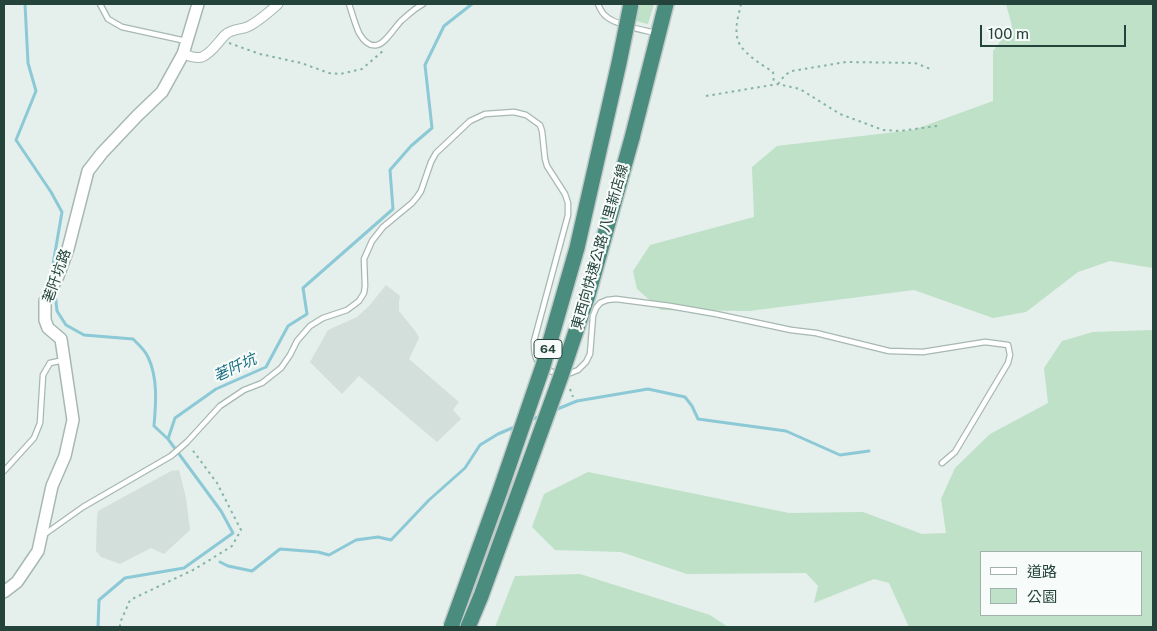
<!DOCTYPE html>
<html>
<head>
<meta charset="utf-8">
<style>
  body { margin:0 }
  #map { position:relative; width:1157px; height:631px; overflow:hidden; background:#e5efeb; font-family:"Public Sans","Noto Sans TC",sans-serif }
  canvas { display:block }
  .frame { position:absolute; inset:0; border:5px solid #23433b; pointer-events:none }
  .legend { position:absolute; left:980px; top:551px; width:162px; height:65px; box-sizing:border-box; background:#f7fbf9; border:1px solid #a2b1ad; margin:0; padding:6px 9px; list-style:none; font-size:15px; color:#23433b }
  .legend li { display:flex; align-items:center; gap:10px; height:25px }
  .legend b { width:25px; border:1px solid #a2b1ad }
  .scale { position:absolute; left:980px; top:25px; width:146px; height:22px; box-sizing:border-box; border:2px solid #23433b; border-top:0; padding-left:6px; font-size:15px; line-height:18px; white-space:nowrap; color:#23433b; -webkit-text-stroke:4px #f7fbf9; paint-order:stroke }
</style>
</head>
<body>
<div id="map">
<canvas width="1157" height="631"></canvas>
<div class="frame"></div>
<ul class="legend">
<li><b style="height:6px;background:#fff"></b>道路</li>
<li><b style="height:14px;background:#bee1c8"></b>公園</li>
</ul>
<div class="scale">100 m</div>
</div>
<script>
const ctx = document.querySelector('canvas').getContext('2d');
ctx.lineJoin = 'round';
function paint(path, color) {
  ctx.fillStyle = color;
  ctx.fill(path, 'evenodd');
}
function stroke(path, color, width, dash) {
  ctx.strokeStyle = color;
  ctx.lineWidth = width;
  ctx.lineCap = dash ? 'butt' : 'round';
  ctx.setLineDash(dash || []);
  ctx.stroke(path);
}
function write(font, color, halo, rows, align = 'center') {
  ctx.font = font + ' "Public Sans","Noto Sans TC",sans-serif';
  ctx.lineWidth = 4.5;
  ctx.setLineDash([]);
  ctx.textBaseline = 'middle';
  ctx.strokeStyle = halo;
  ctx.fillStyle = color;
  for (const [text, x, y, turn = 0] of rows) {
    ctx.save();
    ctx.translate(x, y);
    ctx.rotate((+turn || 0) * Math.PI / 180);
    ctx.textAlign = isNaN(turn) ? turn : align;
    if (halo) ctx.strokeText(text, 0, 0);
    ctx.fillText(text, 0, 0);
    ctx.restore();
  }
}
const built = new Path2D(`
  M386,285L400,296L399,301V311L416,332L419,338L409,359L459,402L453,410L461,419L437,442L359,376L342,394L310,362L328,330L357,317L369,306Z
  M179,470L186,498L190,530L164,554L151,548L120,564L101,557L96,551L97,518L98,511L171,471Z`);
const green = new Path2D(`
  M640,4H654L648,24L636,21Z
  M1006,4H1153V268L1110,261L1078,272L1026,312L993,318L914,290L749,311L661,310L637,289L633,271L650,245L754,217L752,167L777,146L913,130L993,101V51L1012,26Z
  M1153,330V627H909L889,583L874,579L814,603L818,586L806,573L687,574L621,552L555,550L532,527L544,494L588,472L789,513L863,512L922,534L946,533L941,499L955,468L990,434L1048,403L1044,368L1062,341L1093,332ZM1141,552V615H981V552Z
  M580,574L710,615L728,627H495L515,576Z`);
const stream = new Path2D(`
  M25,4L28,63L36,91L16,140L51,192L62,212L52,270L53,278
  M55,292L57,311L66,325L84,335L133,339C138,344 145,350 148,357C158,378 156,403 154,426L168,439
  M555,410L577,401L648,389L685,397L692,406L698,419L786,431L840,455L869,451
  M529,421L542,415
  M220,562L228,566L252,571L280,549L318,552L329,555L356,540L378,537L391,540L429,500L465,468L480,445L498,434L517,426
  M98,627L99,600L125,578L184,568L233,533L221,511L168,439L175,418L216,389L266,367L288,326L307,314L303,288L393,209L390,170L411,146L432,128L425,65L444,26L472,4`);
const path = new Path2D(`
  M741,4C739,14 735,25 737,36C738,51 761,64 773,72L774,84
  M229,43L260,54L301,63L329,73L340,74L362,69L384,50
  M778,84L785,75L792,71L846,62L915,63L933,70
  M706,96L778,84L800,89L840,114L883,130L900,131L937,126
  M570,389L573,397
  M120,627V623L130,600L195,569L232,546L241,530L217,483L191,448`);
const service = new Path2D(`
  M100,4L108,19L122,27L186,41
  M349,4C352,13 355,24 359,33C363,40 369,47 377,45C385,44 395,27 401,21C408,15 415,8 423,4
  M598,4C600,9 602,14 607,17C616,25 643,30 656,33
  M546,369L557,374H568L578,370L586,362L590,354L593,316L596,308L600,303L607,300L616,299L670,306L716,314L791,330L816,333L889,351L923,352L985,342L1008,345L1010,355L1008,363L955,452L942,463
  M4,471L34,438L40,423L43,375L50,363L64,360
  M45,534L83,507L171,456L187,442L220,406L244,390L262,383L281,368L290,355L297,341L310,326L323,318L347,310L359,301L364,293L365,286L364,259L372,241L383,227L412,203L417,197L421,191L431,162L436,153L470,121L485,114L514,112L526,115L540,125L542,131L545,159L547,166L565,194L568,203V215L534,341C534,349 534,358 540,364`);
const minor = new Path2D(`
  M183,54C189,56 196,59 202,57C212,53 218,42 225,35C231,29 239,30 247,27C258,22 269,12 278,4`);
const tertiary = new Path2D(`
  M4,592L17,582L38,551L52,486L65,456L73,420L61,339L48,328L45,320V301L58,276L68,249L88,171L102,153L137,116L162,92L183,54L198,4`);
const trunk = new Path2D(`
  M632,138L666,4`);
const trunkBridge = new Path2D(`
  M451,627L500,491L543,366L577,248L619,63L631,4
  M468,627L481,596L561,376L588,295L632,138`);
const shields = [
  [548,349,28]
];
const shieldNames = [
  ["64",548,349]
];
const streetNames = [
  ["東西向快速公路 八里新店線",600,247,-74],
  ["荖阡坑路",57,276,-70]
];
const waterNames = [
  ["荖阡坑",235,368,-25]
];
paint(built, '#d3dfda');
paint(green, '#bee1c8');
stroke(stream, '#8cc9d6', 3);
stroke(service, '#a7b8b3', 7);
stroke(minor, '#a7b8b3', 11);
stroke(tertiary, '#a7b8b3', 14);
stroke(trunk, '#c1cac8', 18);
stroke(path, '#84b4a6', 2, [2.5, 4]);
stroke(service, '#fff', 4.5);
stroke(minor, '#fff', 9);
stroke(tertiary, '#fff', 11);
stroke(trunk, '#4a8c7e', 15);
stroke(trunkBridge, '#c1cac8', 18, []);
stroke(trunkBridge, '#4a8c7e', 15);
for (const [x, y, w] of shields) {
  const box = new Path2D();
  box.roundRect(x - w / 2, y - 9.5, w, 19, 4);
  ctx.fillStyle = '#f7fbf9';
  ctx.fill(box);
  stroke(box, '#23433b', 1);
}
write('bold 12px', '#23433b', null, shieldNames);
write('14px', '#23433b', '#f7fbf9', streetNames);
write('italic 15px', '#196f83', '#f7fbf9', waterNames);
</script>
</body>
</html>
